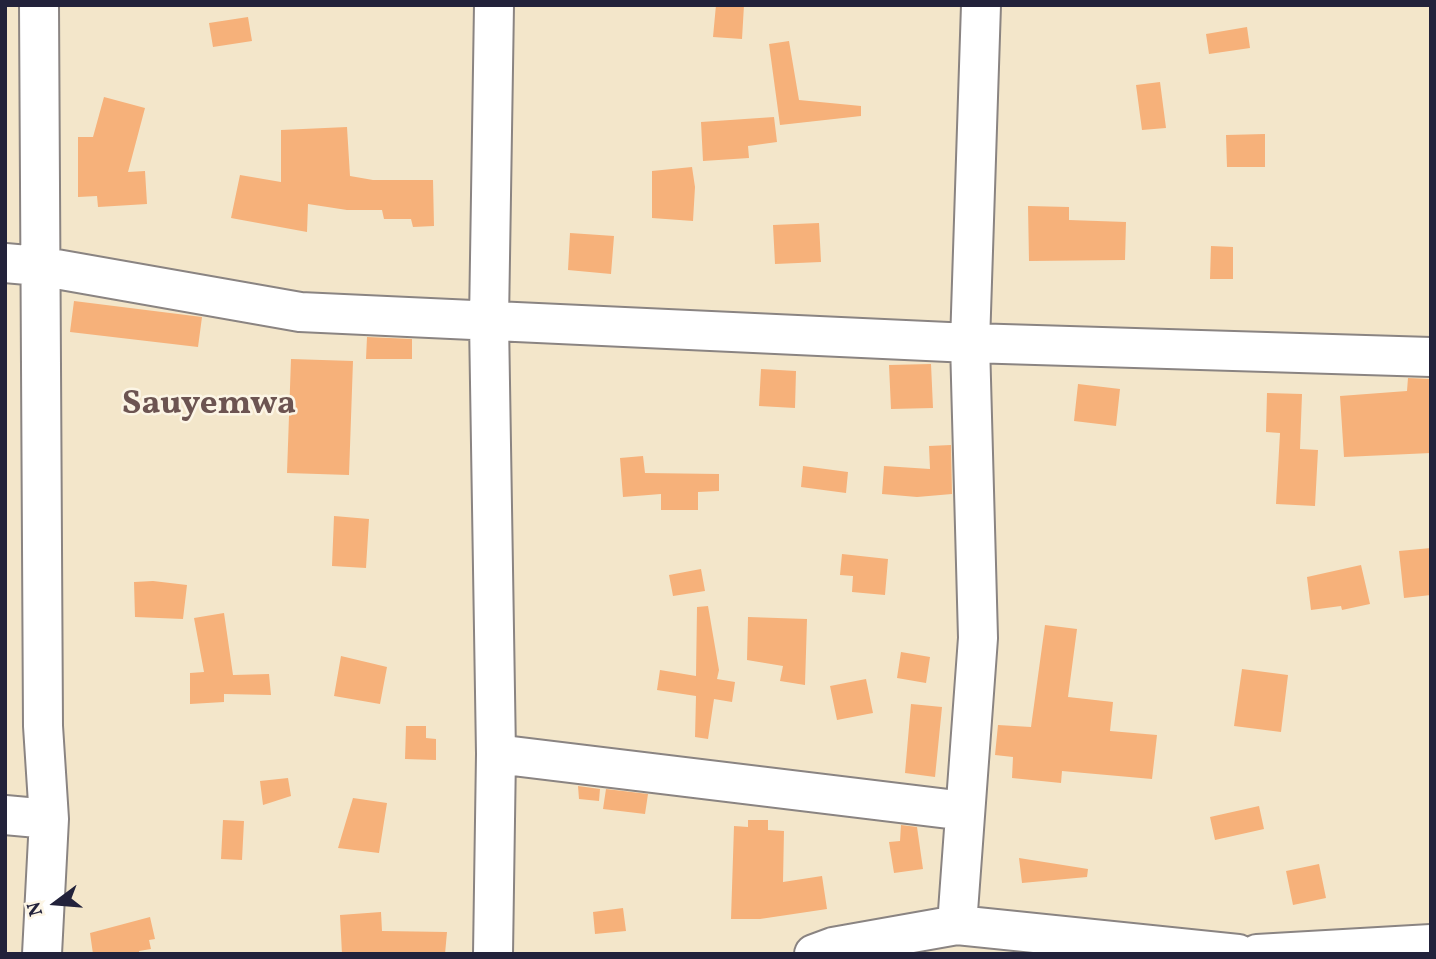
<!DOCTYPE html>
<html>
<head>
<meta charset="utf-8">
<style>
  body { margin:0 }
  #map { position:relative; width:1436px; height:959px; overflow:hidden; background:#f3e6ca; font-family:Vollkorn,serif }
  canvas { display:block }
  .frame { position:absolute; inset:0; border:7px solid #22223b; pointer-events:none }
  .north { position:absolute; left:21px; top:868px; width:70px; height:70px; -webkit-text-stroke:5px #fcf5e5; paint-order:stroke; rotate:254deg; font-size:19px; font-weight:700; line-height:28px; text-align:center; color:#22223b }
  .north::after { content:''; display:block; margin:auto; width:24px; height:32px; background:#22223b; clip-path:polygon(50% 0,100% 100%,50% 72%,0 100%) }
</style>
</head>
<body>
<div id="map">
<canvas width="1436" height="959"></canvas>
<div class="frame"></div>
<div class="north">N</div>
</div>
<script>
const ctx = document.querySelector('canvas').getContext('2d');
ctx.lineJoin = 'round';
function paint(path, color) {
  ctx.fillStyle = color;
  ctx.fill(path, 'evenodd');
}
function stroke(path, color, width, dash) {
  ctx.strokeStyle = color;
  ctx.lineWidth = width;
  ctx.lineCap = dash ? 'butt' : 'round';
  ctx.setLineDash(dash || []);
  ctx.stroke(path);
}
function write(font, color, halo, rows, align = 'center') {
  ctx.font = font + ' Vollkorn,serif';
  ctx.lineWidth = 5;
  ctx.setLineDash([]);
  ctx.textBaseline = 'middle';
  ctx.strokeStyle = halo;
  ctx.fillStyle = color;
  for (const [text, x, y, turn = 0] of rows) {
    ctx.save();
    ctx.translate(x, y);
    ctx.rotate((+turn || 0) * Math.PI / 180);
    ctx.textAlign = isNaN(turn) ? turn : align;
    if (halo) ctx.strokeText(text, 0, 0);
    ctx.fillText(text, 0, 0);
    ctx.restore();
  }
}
const building = new Path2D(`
  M716,5H744L742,39L713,37Z
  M248,17L252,41L213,47L209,23Z
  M1247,27L1250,48L1209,54L1206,34Z
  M789,41L799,100L861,106V116L780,125L769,44Z
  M1160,82L1166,128L1142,130L1136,85Z
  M104,97L145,108L128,172L145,171L147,204L98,207L97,196L78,197V137H93Z
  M774,117L777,142L748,146L749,158L703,161L701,122Z
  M347,127L350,176L373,180H433L434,226L413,227L411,219H384L382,210H347L308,204L307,232L231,218L240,175L281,182V130Z
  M1265,134V167H1227L1226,135Z
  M692,167L695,187L693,221L652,218V171Z
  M1028,206L1069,207V220L1126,222L1125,260L1029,261Z
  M819,223L821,262L775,264L773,225Z
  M570,233L614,236L611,274L568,270Z
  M1211,246L1233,247V279H1210Z
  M74,301L202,317L198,347L70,332Z
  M367,337L412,339V359H366Z
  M291,359L353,361L349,475L287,473Z
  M931,364L933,408L891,409L889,365Z
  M761,369L796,371L795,408L759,406Z
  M1408,378L1431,379V453L1344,457L1340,396L1407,391Z
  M1078,384L1120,389L1116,426L1074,421Z
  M1267,393L1302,394L1300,449L1318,450L1315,506L1276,504L1280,433L1266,432Z
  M951,445L952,494L917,497L882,494L884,466L930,469L929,446Z
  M643,456L645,473L719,474V491L698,492V510H661V494L623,497L620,458Z
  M803,466L848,472L846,493L801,487Z
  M334,516L369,519L366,568L332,566Z
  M1431,548V595L1404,598L1399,551Z
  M842,554L888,559L885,595L852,592L853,576L840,575Z
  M1361,565L1370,604L1342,610L1341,606L1311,610L1307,577Z
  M701,569L705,591L673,596L669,575Z
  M153,581L187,585L183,619L135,617L134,582Z
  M708,606L719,670L717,679L735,682L732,702L714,699L708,739L695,737L696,696L657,690L660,670L696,676L697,607Z
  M224,613L233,675L269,674L271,695L224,694V702L190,704V673L204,672L194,618Z
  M748,617L807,619L805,685L780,681L783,666L747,660Z
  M1045,625L1077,629L1068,697L1113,702L1110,731L1157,735L1152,779L1062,771L1061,783L1012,778L1013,757L995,755L998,725L1031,727Z
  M901,652L930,657L926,683L897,678Z
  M341,656L387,667L380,704L334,696Z
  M1242,669L1288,675L1281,732L1234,726Z
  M866,679L873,713L837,720L830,686Z
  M911,704L942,707L935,777L905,773Z
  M406,726H426V738L436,739V760L405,759Z
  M288,778L291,796L263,805L260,781Z
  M578,786L600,789L599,801L579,799Z
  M606,789L648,794L645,814L603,809Z
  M353,798L387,803L379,853L338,848Z
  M1259,806L1264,829L1215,840L1210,817Z
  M223,820L244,821L242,860L221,859Z
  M748,820H768V830L784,831L783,882L822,876L827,909L760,919H731L734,826L748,827Z
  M901,825L917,827L923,869L894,873L889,842L900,841Z
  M1019,858L1088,869L1087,877L1022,883Z
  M1319,864L1326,898L1293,905L1286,871Z
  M623,908L626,931L595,934L593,912Z
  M381,912L382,931L447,932L445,954H342L340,915Z
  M150,917L155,939L149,940L151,949L139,951V954H93L90,933Z`);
const minor = new Path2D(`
  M39,5L43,726L49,819L42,954
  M5,263L39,266L300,312L970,343L1431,357
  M496,754L965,811
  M5,815L49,819
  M957,925L978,638L970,343L981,5
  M493,954L496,754L489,321L494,5
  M814,954L833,947L957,925L1238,954
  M1257,954L1431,944`);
const districtNames = [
  ["Sauyemwa",209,407]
];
paint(building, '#f6b17a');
stroke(minor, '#8a8482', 42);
stroke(minor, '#fff', 38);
write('bold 35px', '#6c5451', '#fcf5e5', districtNames);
</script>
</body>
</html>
